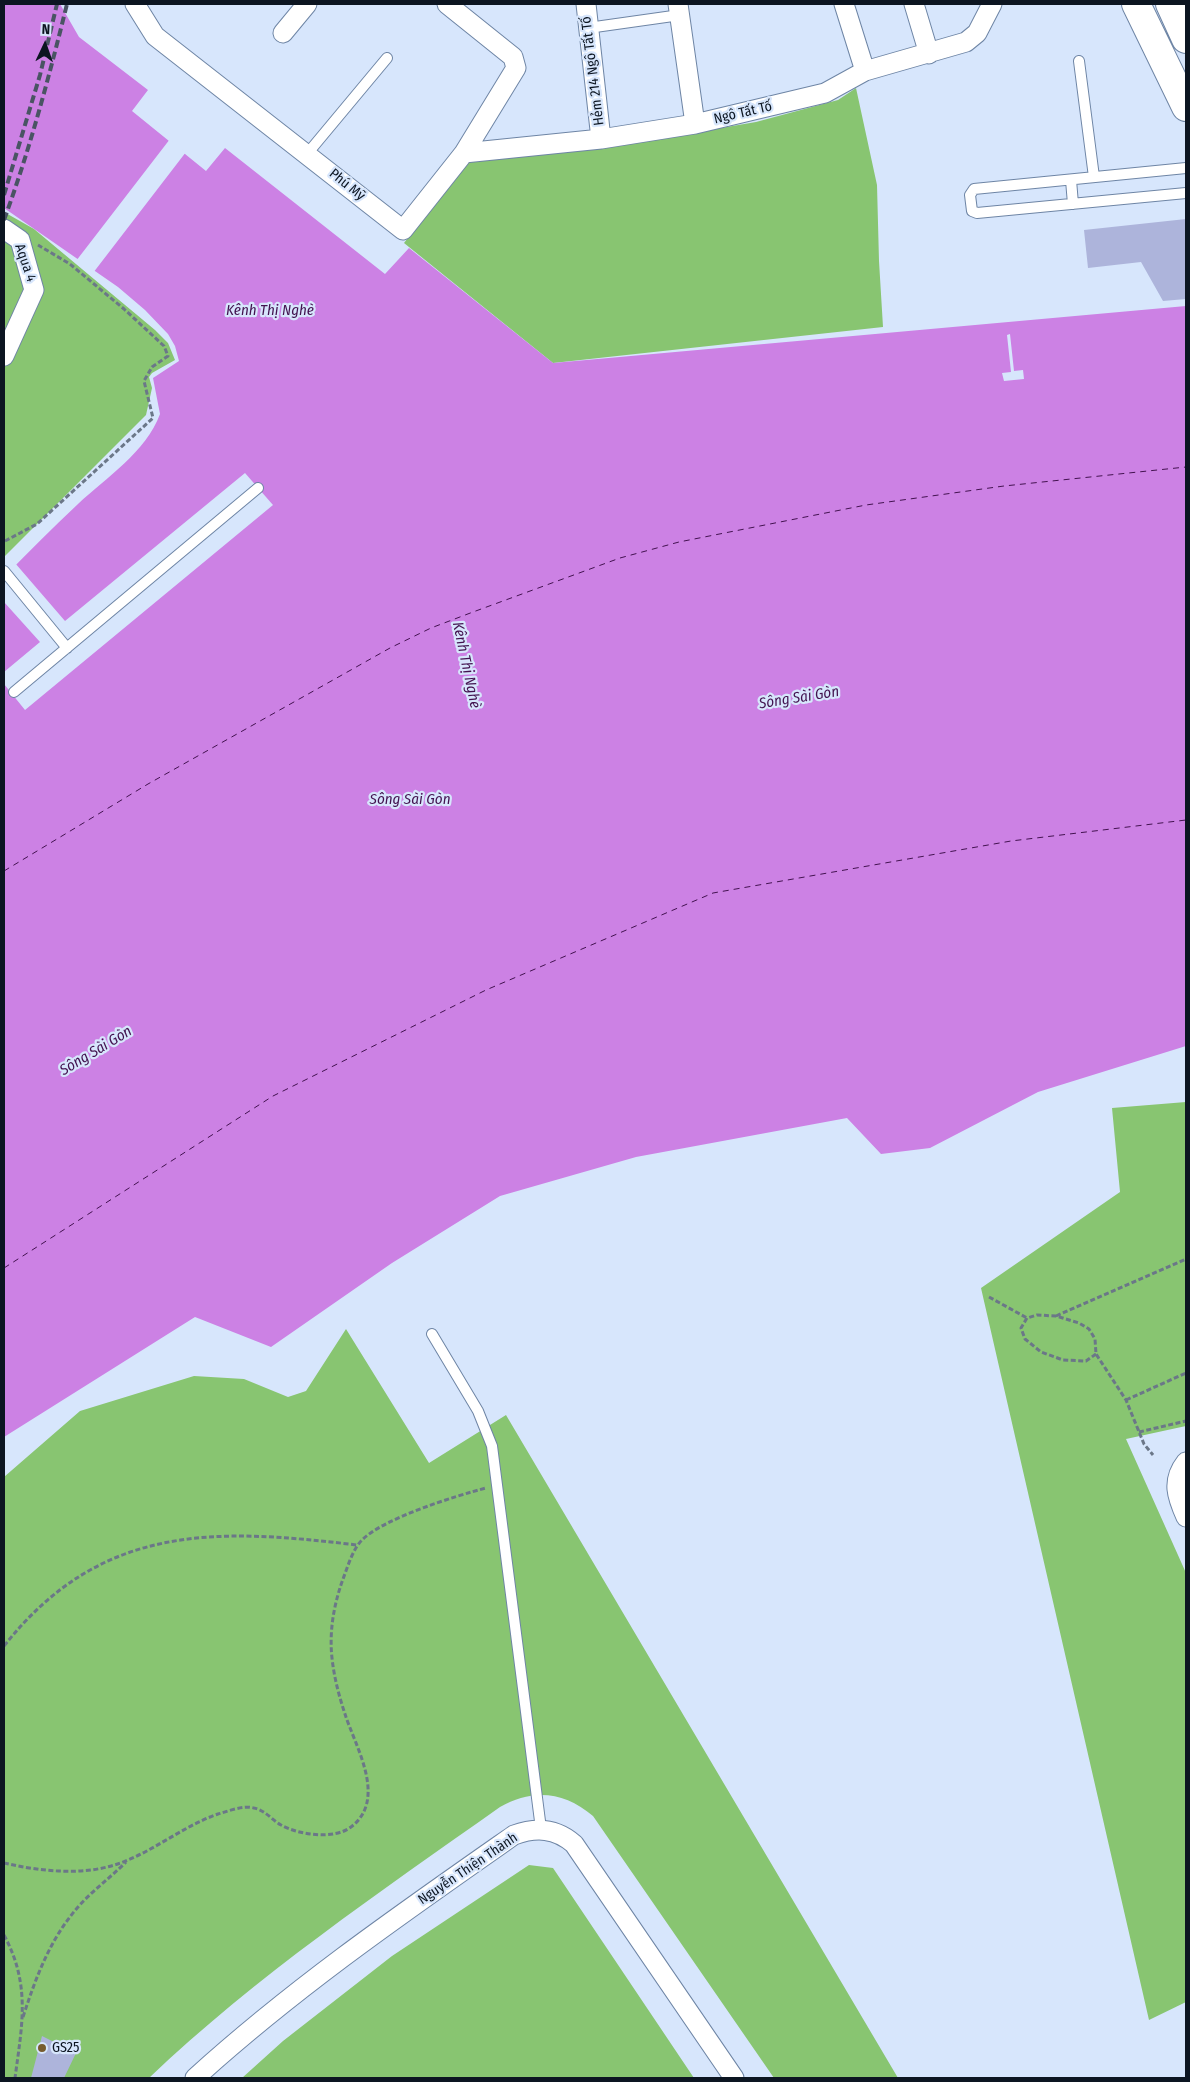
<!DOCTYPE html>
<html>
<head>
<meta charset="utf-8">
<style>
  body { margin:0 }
  #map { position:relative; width:1190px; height:2082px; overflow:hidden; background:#d7e6fc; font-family:"Fira Sans Condensed",sans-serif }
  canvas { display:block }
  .frame { position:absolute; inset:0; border:5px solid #0c1521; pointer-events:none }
  .north { position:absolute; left:20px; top:20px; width:50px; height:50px; -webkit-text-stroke:4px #d7e6fc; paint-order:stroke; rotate:3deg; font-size:14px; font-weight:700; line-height:20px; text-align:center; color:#0c1521 }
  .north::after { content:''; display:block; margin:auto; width:18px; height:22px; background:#0c1521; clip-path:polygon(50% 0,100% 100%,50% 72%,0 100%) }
</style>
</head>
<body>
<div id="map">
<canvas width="1190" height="2082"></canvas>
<div class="frame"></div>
<div class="north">N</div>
</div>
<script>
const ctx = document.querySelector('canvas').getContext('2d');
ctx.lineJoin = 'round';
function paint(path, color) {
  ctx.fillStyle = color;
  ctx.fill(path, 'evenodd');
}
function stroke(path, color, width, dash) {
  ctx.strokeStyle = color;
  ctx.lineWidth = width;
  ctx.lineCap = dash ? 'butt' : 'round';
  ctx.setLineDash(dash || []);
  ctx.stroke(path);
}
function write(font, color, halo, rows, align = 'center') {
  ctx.font = font + ' "Fira Sans Condensed",sans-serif';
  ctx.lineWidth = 4.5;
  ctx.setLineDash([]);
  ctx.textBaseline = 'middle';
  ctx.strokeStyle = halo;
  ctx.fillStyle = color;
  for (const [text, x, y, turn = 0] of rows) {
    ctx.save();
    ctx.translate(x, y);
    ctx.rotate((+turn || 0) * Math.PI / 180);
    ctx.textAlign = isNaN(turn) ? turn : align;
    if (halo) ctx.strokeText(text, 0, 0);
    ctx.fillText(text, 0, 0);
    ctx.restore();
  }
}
const green = new Path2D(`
  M856,88L877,185L879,261L883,327L553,363L404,243L467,161L603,148L756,122L838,100Z
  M4,212L34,229L155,330L168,343L175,360L152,373L149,377L152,388L146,415L4,557Z
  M1186,1102V1426L1126,1439L1186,1573V2002L1149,2020L981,1288L1120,1192L1112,1108Z
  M346,1329L429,1463L506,1415L898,2078H774L593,1816C565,1792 533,1788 500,1807C380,1892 256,1976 149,2078H4V1477L80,1411L194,1376L244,1379L288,1397L306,1391Z
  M529,1865L553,1868L694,2078H242L283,2041L392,1956Z`);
const water = new Path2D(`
  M4,4H60L79,37L148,90L132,111L206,171L225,148L385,274L409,248L553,363L1186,306V1046L1038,1092L930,1148L881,1154L847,1118L636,1157L500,1196L392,1263L271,1347L195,1317L4,1437V577C28,553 52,528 78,504C106,478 146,452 160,414L153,378L179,361L175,346L168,334L145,310L118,287L4,208Z`);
const pier = new Path2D(`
  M170,139L186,152L93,273L76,261Z
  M1010,334L1014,371L1023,370L1024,379L1004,381L1002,373L1011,372L1007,335Z
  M245,473L273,505L25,710L4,684V672L40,642L4,602V573L15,563L65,621Z`);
const ferry = new Path2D(`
  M4,871L148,784L390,648L431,628L473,612L620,558L679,542L866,505L1004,486L1186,467
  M4,1268L273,1096L486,990L713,893L1011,841L1186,820`);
const building = new Path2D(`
  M1186,219V299L1163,301L1141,262L1088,268L1084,230Z
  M42,2036L76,2053L64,2078H31Z`);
const path = new Path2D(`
  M5,541L37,524L153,418L144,381L152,367L168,356L164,346L124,309L70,264L38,245
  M989,1297L1027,1318
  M1056,1316L1186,1259
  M1096,1354L1086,1361L1063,1360L1041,1352L1025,1339L1021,1328L1027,1318L1037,1315L1056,1316L1079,1323L1089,1329L1095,1339L1096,1354L1126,1400L1144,1444L1153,1455
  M1126,1400L1186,1373
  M1139,1432L1186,1421
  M4,1646C101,1523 215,1528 357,1545
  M4,1863C43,1872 90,1877 128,1860C159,1847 186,1825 218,1814C229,1811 243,1805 254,1808C265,1810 272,1820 281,1825C299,1835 334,1840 351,1827C388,1799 355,1746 345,1714C339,1696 334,1677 332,1658C329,1631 334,1604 343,1579C348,1566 353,1548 363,1539C385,1518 455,1496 486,1488
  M4,1935C31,1985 22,2025 15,2078
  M23,2017C36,1977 50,1939 78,1907C92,1891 110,1878 126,1862`);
const lane = new Path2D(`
  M588,28L680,15
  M1079,61L1094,177
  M307,154L387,58
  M1186,168L974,189L970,195L972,211L977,213L1186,193
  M1071,180L1073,204
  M4,571L67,648
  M14,692L258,488
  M432,1334L478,1411L492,1446L541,1829`);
const street = new Path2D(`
  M135,4L155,36L403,230L464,153L516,68L513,57L447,4
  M586,4L601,139
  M678,4L695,124
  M844,4L865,71
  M914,4L929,54
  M283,33L307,4
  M464,153L601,139L695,124L825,93L865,71L966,42L977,33L992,4
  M4,229L20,240L34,290L4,356
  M1186,1462C1171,1481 1177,1497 1186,1517
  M195,2078C294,1988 404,1912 514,1835C536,1827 556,1828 574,1844L734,2078`);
const secondary = new Path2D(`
  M1136,4L1186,107
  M1170,4L1186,39`);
const rail = new Path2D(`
  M4,195L40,75L57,4
  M4,220C30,149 49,77 67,4`);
const markers = [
  [42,2048,5,"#775b2e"]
];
const streetNames = [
  ["Hẻm 214 Ngô Tất Tố",593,71,-97],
  ["Ngô Tất Tố",743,113,-13],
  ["Phú Mỹ",347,185,39],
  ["Aqua 4",25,263,71],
  ["Nguyễn Thiện Thành",468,1869,-34]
];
const poiNames = [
  ["GS25",52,2048]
];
const waterNames = [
  ["Kênh Thị Nghè",270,311],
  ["Kênh Thị Nghè",466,665,78],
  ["Sông Sài Gòn",799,698,-9],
  ["Sông Sài Gòn",410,800],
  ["Sông Sài Gòn",96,1051,-31]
];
paint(green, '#88c571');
paint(water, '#cc81e4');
paint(pier, '#d7e6fc');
stroke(ferry, '#42124f', 1, [6, 5]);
paint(building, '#adb4db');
stroke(lane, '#6e85a5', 12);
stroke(street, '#6e85a5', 21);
stroke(secondary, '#6e85a5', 30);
stroke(path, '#6b7788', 3, [5, 2.5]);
stroke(lane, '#fff', 10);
stroke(street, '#fff', 19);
stroke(secondary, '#fff', 28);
stroke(rail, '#495463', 4, [8, 4]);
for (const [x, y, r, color] of markers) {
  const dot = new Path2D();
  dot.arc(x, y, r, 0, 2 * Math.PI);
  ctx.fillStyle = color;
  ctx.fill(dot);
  stroke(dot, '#d7e6fc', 2);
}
write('14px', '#0c1521', '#d7e6fc', streetNames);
write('14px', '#0c1521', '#d7e6fc', poiNames, 'left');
write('italic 15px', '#42124f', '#d7e6fc', waterNames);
</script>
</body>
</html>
